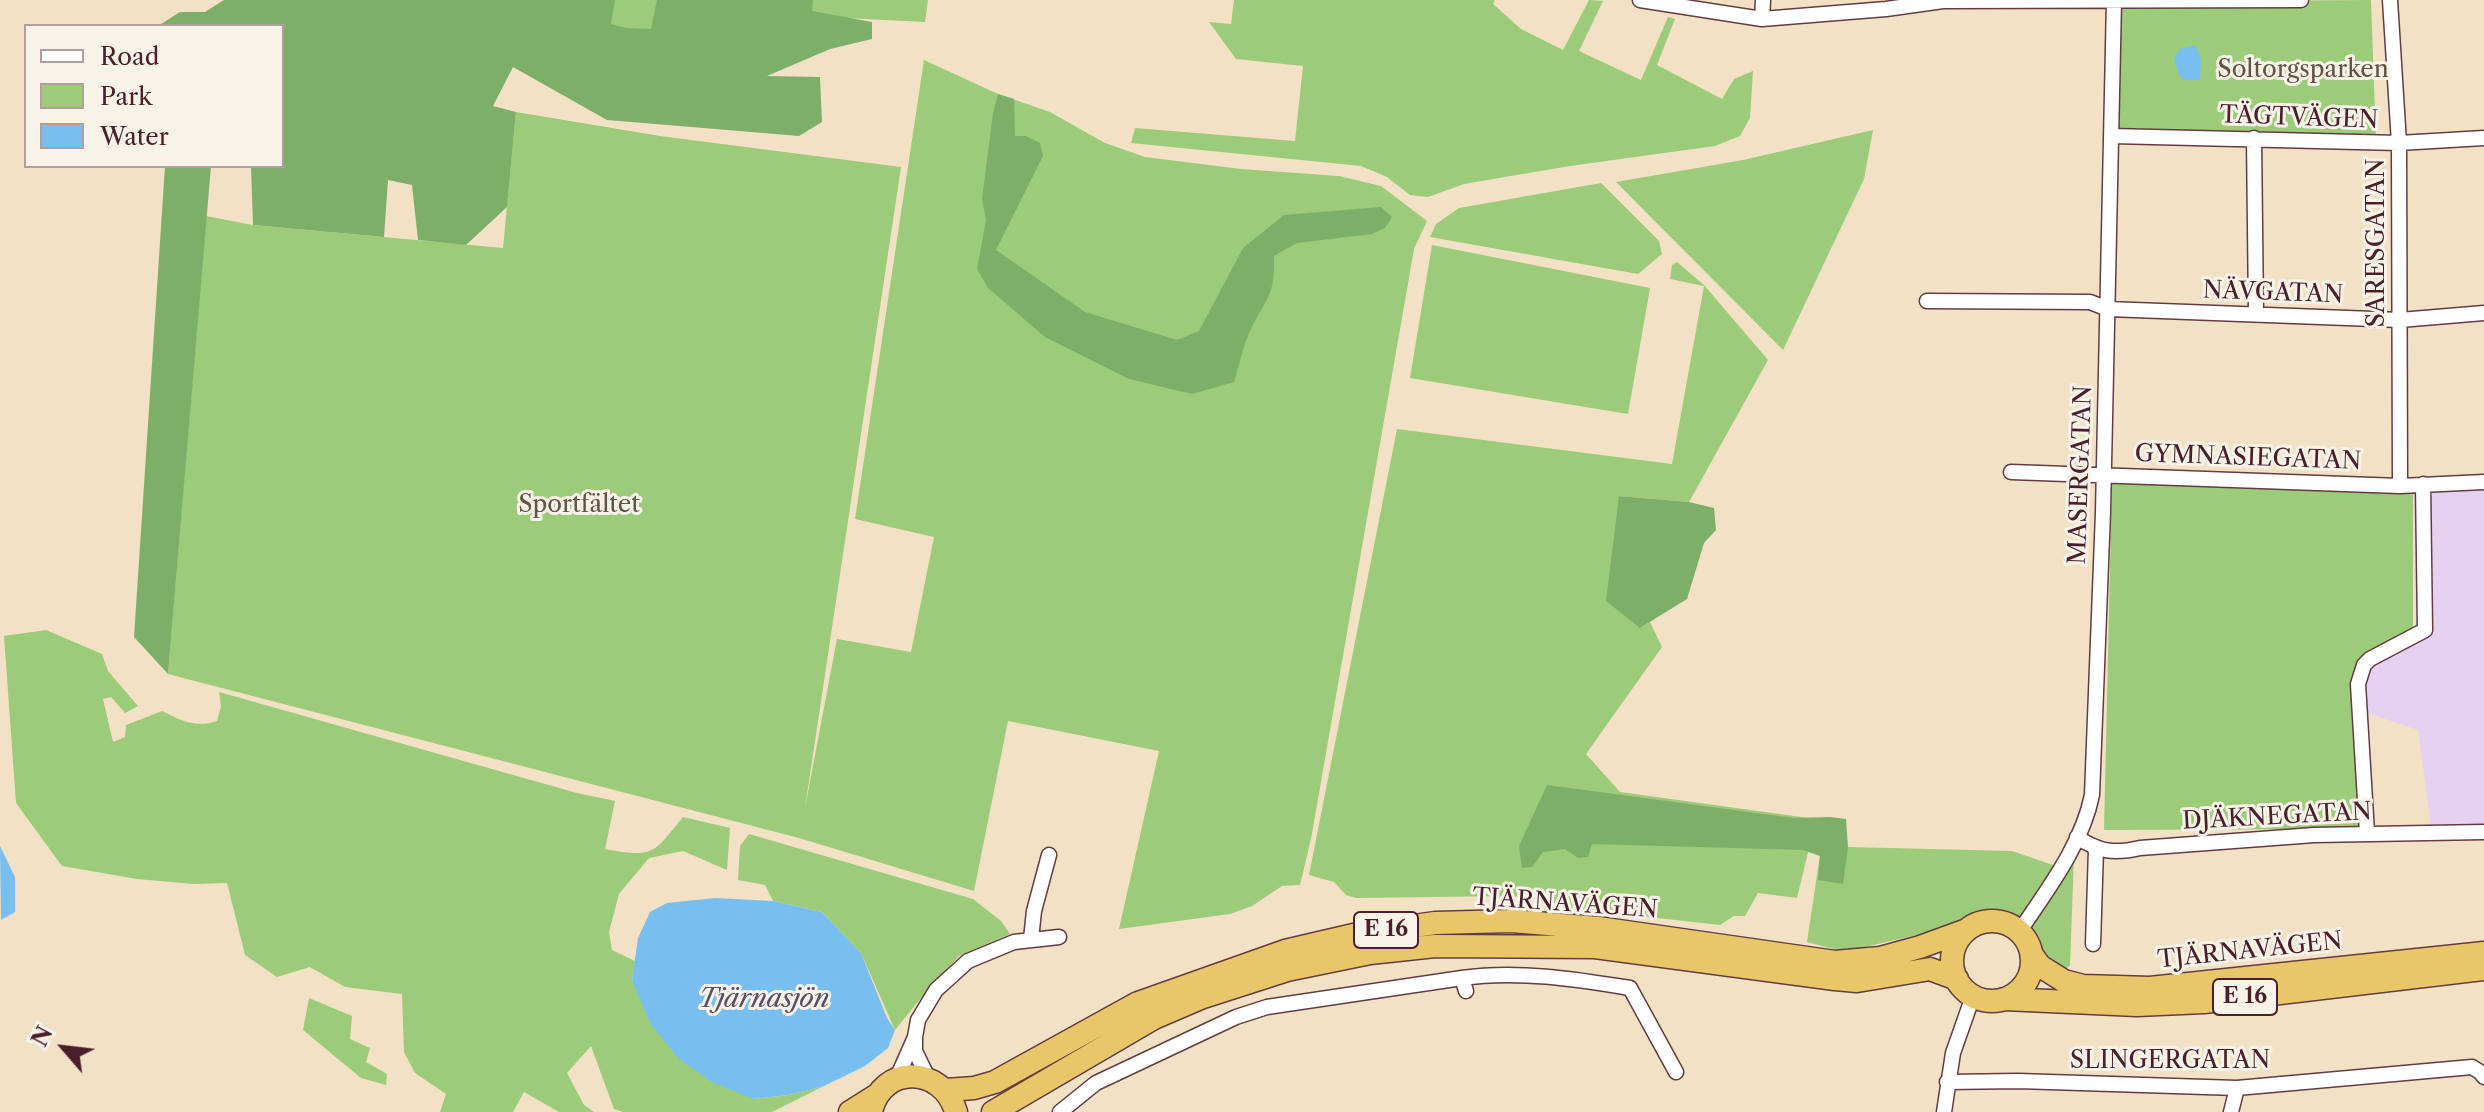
<!DOCTYPE html>
<html>
<head>
<meta charset="utf-8">
<style>
  body { margin:0 }
  #map { position:relative; width:2484px; height:1112px; overflow:hidden; background:#f3e1c6; font-family:"Libre Caslon Text",serif }
  canvas { display:block }
  .legend { position:absolute; left:24px; top:24px; width:260px; height:144px; box-sizing:border-box; background:#f7f3e8; border:2px solid #b29e9c; margin:0; padding:10px 14px; list-style:none; font-size:24px; color:#4a1f2b }
  .legend li { display:flex; align-items:center; gap:16px; height:40px }
  .legend b { width:40px; border:2px solid #b29e9c }
  .north { position:absolute; left:24px; top:1008px; width:80px; height:80px; -webkit-text-stroke:6px #f7f3e8; paint-order:stroke; rotate:298deg; font-size:22px; font-weight:700; line-height:32px; text-align:center; color:#4a1f2b }
  .north::after { content:''; display:block; margin:auto; width:28px; height:36px; background:#4a1f2b; clip-path:polygon(50% 0,100% 100%,50% 72%,0 100%) }
</style>
</head>
<body>
<div id="map">
<canvas width="2484" height="1112"></canvas>
<ul class="legend">
<li><b style="height:10px;background:#fff"></b>Road</li>
<li><b style="height:22px;background:#9ccb79"></b>Park</li>
<li><b style="height:22px;background:#78bff0"></b>Water</li>
</ul>
<div class="north">N</div>
</div>
<script>
const ctx = document.querySelector('canvas').getContext('2d');
ctx.lineJoin = 'round';
function paint(path, color) {
  ctx.fillStyle = color;
  ctx.fill(path, 'evenodd');
}
function stroke(path, color, width, dash) {
  ctx.strokeStyle = color;
  ctx.lineWidth = width;
  ctx.lineCap = dash ? 'butt' : 'round';
  ctx.setLineDash(dash || []);
  ctx.stroke(path);
}
function write(font, color, halo, rows, align = 'center') {
  ctx.font = font + ' "Libre Caslon Text",serif';
  ctx.lineWidth = 6;
  ctx.setLineDash([]);
  ctx.textBaseline = 'middle';
  ctx.strokeStyle = halo;
  ctx.fillStyle = color;
  for (const [text, x, y, turn = 0] of rows) {
    ctx.save();
    ctx.translate(x, y);
    ctx.rotate((+turn || 0) * Math.PI / 180);
    ctx.textAlign = isNaN(turn) ? turn : align;
    if (halo) ctx.strokeText(text, 0, 0);
    ctx.fillText(text, 0, 0);
    ctx.restore();
  }
}
const built = new Path2D(`
  M2484,485V828H2431L2418,730L2361,711L2365,666L2416,636L2414,487Z`);
const green = new Path2D(`
  M604,0H681L673,62L598,50Z
  M807,0H928L925,22L805,16Z
  M1234,0H1495L1493,4L1521,29L1563,50L1589,0L1603,1L1579,51L1641,80L1668,17L1675,19L1657,65L1722,99L1734,79L1753,71L1750,118L1740,136L1715,146L1570,166L1464,184L1428,197L1410,195L1387,177L1361,166L1131,143L1135,128L1295,141L1303,66L1236,59L1209,22L1231,24Z
  M2371,0L2376,142L2112,136L2114,2Z
  M924,60L998,94L1050,112L1105,143L1145,157L1241,169L1339,176L1381,186L1427,221L1414,249L1311,839L1300,885L1282,886L1252,906L1230,914L1119,929L1159,751L1008,721L974,891L799,838L168,674L206,216L253,225L503,248L516,112L660,136L901,167L805,808L837,639L911,652L934,537L855,519Z
  M1873,130L1864,179L1783,350L1616,182L1743,160Z
  M1601,183L1659,241L1662,254L1638,274L1430,237L1436,224L1459,208Z
  M1432,245L1650,288L1628,414L1410,378Z
  M1677,262L1704,285L1768,360L1689,502L1619,496L1640,628L1650,622L1662,647L1586,754L1620,792L1816,819L1797,898L1758,893L1745,916H1734L1720,925L1577,909L1541,900L1511,896L1356,898L1346,895L1334,882L1309,875L1397,429L1672,464L1704,286L1670,279L1672,265Z
  M2112,479L2413,486V636L2364,664L2362,827L2338,829L2104,830Z
  M46,630L102,654L108,671L138,706L125,713L111,697L103,699L113,742L125,737L126,725L162,711C182,721 195,728 217,721L221,706L219,692L577,793L615,801L605,849C654,858 653,854 683,817L730,828L727,870L683,851L649,858L619,894L609,932L612,950L635,961L632,980L753,1099L789,1095L824,1086L772,1112H623L614,1109L591,1046L567,1073L584,1105L594,1112H559L524,1092L513,1112H440L446,1094L415,1073L404,1052L402,994L345,987L310,967L277,977L245,955L227,883L194,884L137,879L62,866L16,803L4,636Z
  M749,834L973,899L1001,921L1010,934L959,956L925,993L895,1030L861,953L822,912L773,901L765,885L738,880L740,846Z
  M1848,847L2012,851L2056,866L2074,856L2070,965L2061,975L2044,963L2028,933L2007,918L1975,915L1963,924L1844,952L1807,942L1820,855Z
  M309,998L352,1016L350,1039L370,1048L366,1062L387,1074L386,1085L361,1078L303,1030Z`);
const forest = new Path2D(`
  M224,0H615L611,24L627,28L651,29L657,0H813L812,11L872,22V39L830,49L767,76L820,77L822,122L799,136L607,120L513,67L493,106L516,112L507,207L466,245L418,240L412,185L388,180L384,237L253,225L251,166H282V26H158L180,12H205Z
  M998,94L1014,99L1015,136H1026L1040,143L1043,156L996,250L1085,312L1177,340L1199,331L1243,248L1284,215L1381,207L1392,217L1385,228L1372,234L1297,243L1274,256C1275,295 1268,295 1252,327C1243,344 1240,364 1234,382L1192,394L1129,379L1045,337L988,288L977,269L986,220L982,199L993,113Z
  M165,166H211L168,674L134,637Z
  M1619,496L1689,502L1714,508L1716,530L1704,543L1687,599L1640,628L1606,601Z
  M1547,785L1794,818L1830,817L1846,819L1848,847L1843,884L1818,880L1820,856L1803,850L1592,844L1588,857L1578,858L1565,849L1543,852L1532,867L1522,868L1519,846Z`);
const water = new Path2D(`
  M2196,45L2201,60L2200,80H2184L2179,75L2174,58L2180,49Z
  M0,846L15,877V912L1,920Z
  M715,898L773,901L822,912L861,953L887,1018L895,1030L888,1048L865,1066L824,1086L789,1095L753,1099L712,1082L679,1059L650,1023L632,980L638,938L650,912L667,903Z`);
const minor = new Path2D(`
  M1640,0L1762,19L1886,9L1943,1L2301,0
  M2390,0L2399,143L2400,486
  M1762,19L1763,0
  M2112,136L2399,143L2484,138
  M2254,138L2256,314
  M1927,301L2090,302L2108,309L2400,320L2484,313
  M2011,472L2400,486L2484,482
  M2367,833L2358,684L2364,665L2370,659L2425,630L2423,484
  M2077,837C2099,852 2114,854 2140,848L2314,835L2484,832
  M2019,932C2047,890 2082,845 2092,795L2103,512L2114,0
  M1031,939L1034,911L1049,855
  M2093,944L2096,849
  M1462,978C1517,970 1575,979 1630,988L1676,1072
  M915,1038V1051L928,1078
  M896,1080L915,1037L918,1020L936,990L968,961L1014,942L1059,937
  M1947,1082L2018,1081L2237,1088L2472,1067L2480,1072L2484,1077
  M1060,1112L1096,1083L1236,1017L1267,1007L1462,978L1466,991
  M1944,1112L1953,1053L1973,996
  M2231,1112L2237,1088`);
const highway = new Path2D(`
  M1952 961a40 40 0 1 1 80 0a40 40 0 1 1-80 0Z
  M2032,955L2040,966L2064,981L2083,986L2150,988L2484,953
  M2004,999L2137,1005L2204,1002L2484,969
  M946,1090L974,1088L995,1082L1138,1003L1285,951L1358,934L1435,923L1511,921L1598,928L1835,962L1880,958L1920,947L1967,930
  M850,1112L877,1095
  M871,1112C881,1064 943,1065 956,1112
  M993,1112L1154,1018L1203,997L1287,970L1370,953L1435,946L1595,947L1835,979L1857,981L1930,969L1957,979`);
const shields = [
  [1386,930,64],
  [2245,997,64]
];
const shieldNames = [
  ["E 16",1386,930],
  ["E 16",2245,997]
];
const parkNames = [
  ["Soltorgsparken",2303,70],
  ["Sportfältet",579,505]
];
const streetNames = [
  ["TÄGTVÄGEN",2299,118,2],
  ["SARESGATAN",2377,243,-90],
  ["NÄVGATAN",2273,293,2],
  ["GYMNASIEGATAN",2248,458,2],
  ["MASERGATAN",2081,475,-88],
  ["DJÄKNEGATAN",2277,817,-3],
  ["TJÄRNAVÄGEN",1565,904,4],
  ["TJÄRNAVÄGEN",2250,951,-6],
  ["SLINGERGATAN",2170,1061]
];
const waterNames = [
  ["Tjärnasjön",764,999]
];
paint(built, '#e6d2f0');
paint(green, '#9ccb79');
paint(forest, '#7daf69');
paint(water, '#78bff0');
stroke(minor, '#633c42', 17);
stroke(highway, '#633c42', 25);
stroke(minor, '#fff', 14);
stroke(highway, '#e9c769', 22);
for (const [x, y, w] of shields) {
  const box = new Path2D();
  box.roundRect(x - w / 2, y - 18, w, 36, 6);
  ctx.fillStyle = '#f7f3e8';
  ctx.fill(box);
  stroke(box, '#4a1f2b', 2);
}
write('bold 22px', '#4a1f2b', null, shieldNames);
write('24px', '#635342', '#f7f3e8', parkNames);
write('24px', '#4a1f2b', '#f7f3e8', streetNames);
write('italic 26px', '#584f66', '#f7f3e8', waterNames);
</script>
</body>
</html>
